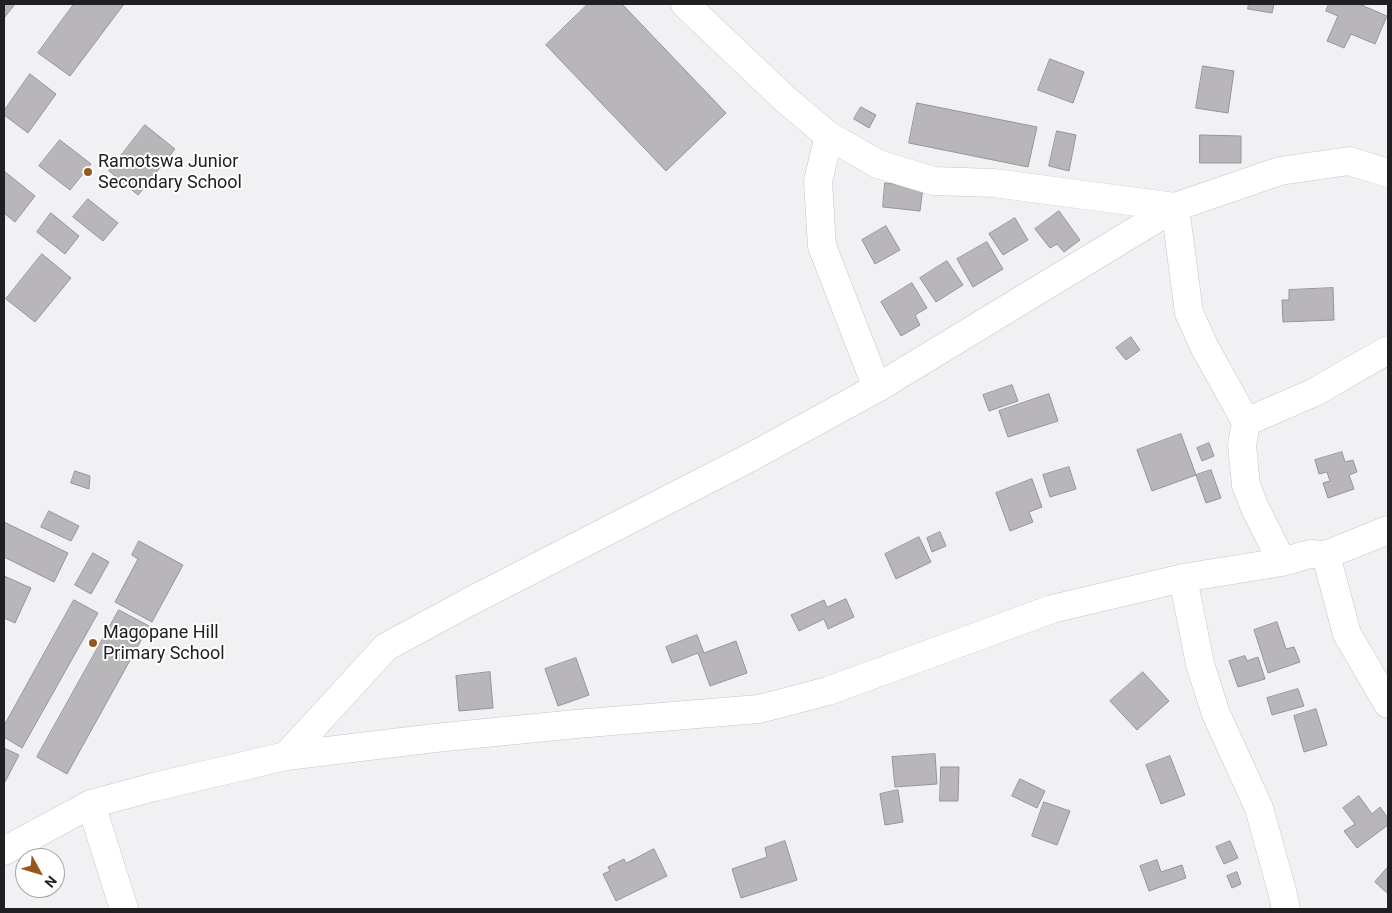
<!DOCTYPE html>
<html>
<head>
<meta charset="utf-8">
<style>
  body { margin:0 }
  #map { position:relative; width:1392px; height:913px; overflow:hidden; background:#f1f1f4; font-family:Roboto,sans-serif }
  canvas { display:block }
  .frame { position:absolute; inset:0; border:5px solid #202022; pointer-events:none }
  .north { position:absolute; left:15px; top:848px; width:50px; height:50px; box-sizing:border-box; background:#fff; border:1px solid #a6a6a7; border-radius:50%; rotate:129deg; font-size:14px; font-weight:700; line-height:20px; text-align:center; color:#202022 }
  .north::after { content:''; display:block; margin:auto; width:18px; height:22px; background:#96581e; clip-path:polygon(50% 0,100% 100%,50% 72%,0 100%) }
</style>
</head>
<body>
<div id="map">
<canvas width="1392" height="913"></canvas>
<div class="frame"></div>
<div class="north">N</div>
</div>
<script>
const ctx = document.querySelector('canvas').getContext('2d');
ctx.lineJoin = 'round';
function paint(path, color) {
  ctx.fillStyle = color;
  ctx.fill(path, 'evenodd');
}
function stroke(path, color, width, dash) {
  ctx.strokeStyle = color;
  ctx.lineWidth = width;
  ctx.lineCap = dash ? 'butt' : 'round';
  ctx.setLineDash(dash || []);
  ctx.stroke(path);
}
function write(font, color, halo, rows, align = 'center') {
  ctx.font = font + ' Roboto,sans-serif';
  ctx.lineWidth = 4;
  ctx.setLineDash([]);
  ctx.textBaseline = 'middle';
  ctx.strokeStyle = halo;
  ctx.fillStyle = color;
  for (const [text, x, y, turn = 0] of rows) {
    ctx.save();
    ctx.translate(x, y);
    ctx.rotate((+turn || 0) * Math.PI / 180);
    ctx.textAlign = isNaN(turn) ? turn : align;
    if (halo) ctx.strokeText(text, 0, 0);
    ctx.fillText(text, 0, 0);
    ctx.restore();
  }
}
const building = new Path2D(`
  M4,4H15L4,18Z
  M74,4H124L70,76L38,53Z
  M588,4H622L726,113L666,171L546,45Z
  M1249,4H1274L1272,13L1248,9Z
  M1329,4H1359L1387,16L1375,44L1351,34L1344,48L1327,41L1338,16L1326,11Z
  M1050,59L1084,72L1073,103L1038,90Z
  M1203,66L1234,71L1228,113L1196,108Z
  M30,74L56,94L28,133L4,115V111Z
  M917,103L1037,127L1028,167L909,143Z
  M861,107L876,115L869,128L854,119Z
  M145,125L175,149L138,195L109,171Z
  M1057,131L1076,135L1069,171L1049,166Z
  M1200,135L1241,136V163H1200Z
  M60,140L91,164L70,190L39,166Z
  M4,171L35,196L15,222L4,213Z
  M885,183L923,187L920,211L883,207Z
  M88,199L118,223L103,241L73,217Z
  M1059,211L1080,240L1064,252L1057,244L1050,248L1035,229Z
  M51,213L79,236L65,254L37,232Z
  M1015,218L1028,240L1003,255L989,234Z
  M886,226L900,250L875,264L862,240Z
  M987,242L1003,269L973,287L957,259Z
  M42,254L71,278L35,322L6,299Z
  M947,261L963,285L936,302L920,278Z
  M912,283L927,308L915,315L920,325L901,336L881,302Z
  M1333,288L1334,320L1283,322L1282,300H1289V290Z
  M1131,337L1140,350L1126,360L1116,348Z
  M1012,385L1018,401L989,411L983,395Z
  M1049,394L1058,421L1008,437L999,411Z
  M1181,434L1196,475L1152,491L1137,450Z
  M1209,443L1214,456L1202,461L1197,448Z
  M1342,452L1345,462L1353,460L1357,472L1349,475L1354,489L1328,498L1323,483L1330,481L1327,472L1319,474L1315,460Z
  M1069,467L1076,489L1050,497L1043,475Z
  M1211,470L1221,498L1206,503L1196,475Z
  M75,471L90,476L89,489L71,483Z
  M1032,479L1042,507L1029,512L1033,522L1010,531L996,493Z
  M49,511L79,526L71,541L41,527Z
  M4,522L68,553L54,582L4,557Z
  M940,532L946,546L932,552L927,538Z
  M919,537L931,562L896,579L885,554Z
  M139,541L183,565L152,622L115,602L138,559L132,555Z
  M93,553L109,562L91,594L75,585Z
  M4,576L31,588L15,623L4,618Z
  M846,599L854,617L828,629L824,619L799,631L791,615L824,600L827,607Z
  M74,600L98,613L22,748L4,737V726Z
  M119,610L149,626L67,774L37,757Z
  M1277,622L1286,649L1294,647L1300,662L1268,673L1254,630Z
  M697,635L704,653L736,641L747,673L710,686L698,653L672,663L666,647Z
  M1245,656L1247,661L1258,657L1265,679L1238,687L1229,661Z
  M576,658L589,695L558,706L545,669Z
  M490,672L493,708L459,711L456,676Z
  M1143,672L1169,701L1137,730L1110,701Z
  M1298,689L1304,706L1272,715L1267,698Z
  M1316,709L1327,745L1304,752L1294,716Z
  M4,748L19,755L5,782L4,781Z
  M935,754L937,784L895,787L892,757Z
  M1170,756L1185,795L1161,804L1146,765Z
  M941,767H959L958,801H940Z
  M1020,779L1045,791L1037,808L1012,796Z
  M898,790L903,822L885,825L880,794Z
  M1359,796L1372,814L1380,807L1388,818V825L1357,848L1344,831L1355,824L1343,808Z
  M1044,802L1070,811L1057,845L1032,836Z
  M785,841L797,880L741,898L732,869L767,857L765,848Z
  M1230,841L1238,858L1224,864L1216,847Z
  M654,849L667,876L616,901L603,874L610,871L608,867L624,859L626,863Z
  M1157,860L1161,872L1182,865L1186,878L1149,891L1140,866Z
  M1388,867V894L1375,882Z
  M1237,872L1241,884L1232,888L1227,876Z`);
const minor = new Path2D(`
  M685,4L785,99L829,136L878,164L934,181L994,183L1175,207
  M829,136L818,181L822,246L877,388
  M1175,207L1189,313L1205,348L1246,422L1242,445L1246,485L1255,508L1282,562
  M1246,422L1315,392L1388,350
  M1326,555L1347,634L1388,704
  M1183,578L1200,664L1216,714L1259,808L1282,891L1286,909
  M286,756L386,647L467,603L751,457L877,388L1175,207L1280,171L1349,161L1388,173
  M91,804L124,909
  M4,851L91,804L154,787L286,756L435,738L576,724L759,709L828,691L1052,609L1183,578L1282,562L1310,554L1326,555L1388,530`);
const markers = [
  [88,172,5,"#96581e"],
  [93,643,5,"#96581e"]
];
const poiNames = [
  ["Ramotswa Junior",98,162],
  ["Secondary School",98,183],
  ["Magopane Hill",103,633],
  ["Primary School",103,654]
];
paint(building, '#b8b6b9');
stroke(building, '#969497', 1);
stroke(minor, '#c6c6ca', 29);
stroke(minor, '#fff', 28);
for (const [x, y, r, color] of markers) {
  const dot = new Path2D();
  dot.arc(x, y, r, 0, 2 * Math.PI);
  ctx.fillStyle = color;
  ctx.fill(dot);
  stroke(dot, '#fff', 2);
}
write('18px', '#202022', '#fff', poiNames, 'left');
</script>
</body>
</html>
